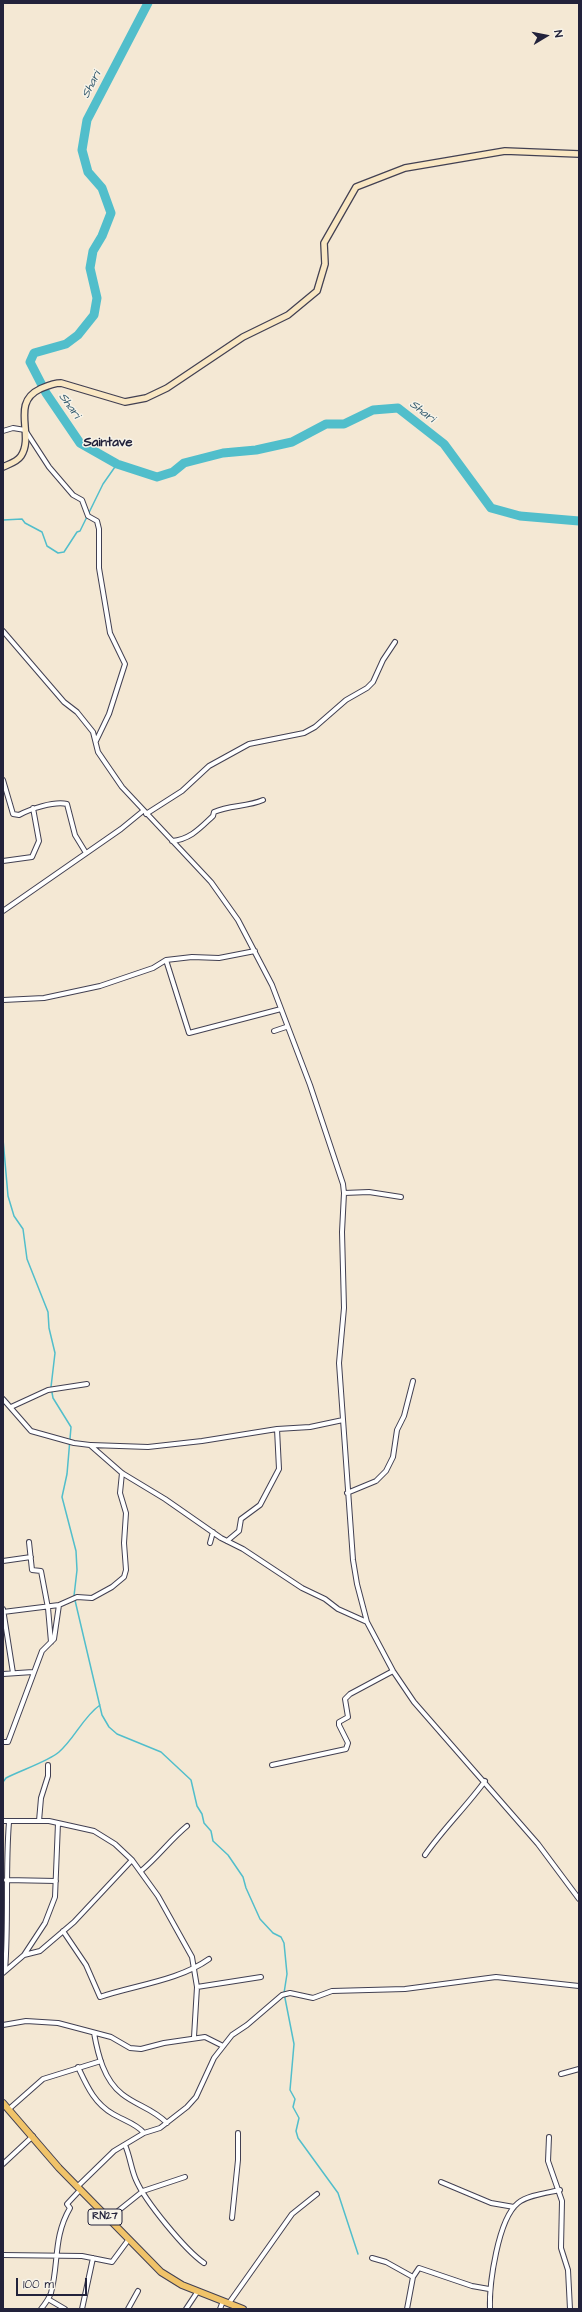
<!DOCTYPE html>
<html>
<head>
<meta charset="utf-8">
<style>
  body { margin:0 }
  #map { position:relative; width:582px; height:2312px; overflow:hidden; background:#f4e8d4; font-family:"Architects Daughter",sans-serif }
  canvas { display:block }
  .frame { position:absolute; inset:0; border:4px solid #22223b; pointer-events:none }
  .north { position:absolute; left:526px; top:16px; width:40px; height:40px; -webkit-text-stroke:3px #f7f3e8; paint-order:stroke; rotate:80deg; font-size:11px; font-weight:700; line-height:16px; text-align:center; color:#22223b }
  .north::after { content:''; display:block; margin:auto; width:14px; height:18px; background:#22223b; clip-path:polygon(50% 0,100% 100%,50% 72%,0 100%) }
  .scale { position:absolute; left:16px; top:2278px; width:71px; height:18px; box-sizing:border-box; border:2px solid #22223b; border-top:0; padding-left:5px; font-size:12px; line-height:14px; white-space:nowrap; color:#22223b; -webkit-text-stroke:3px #f7f3e8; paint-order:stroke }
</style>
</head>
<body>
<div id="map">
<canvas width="582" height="2312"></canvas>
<div class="frame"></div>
<div class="north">N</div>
<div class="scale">100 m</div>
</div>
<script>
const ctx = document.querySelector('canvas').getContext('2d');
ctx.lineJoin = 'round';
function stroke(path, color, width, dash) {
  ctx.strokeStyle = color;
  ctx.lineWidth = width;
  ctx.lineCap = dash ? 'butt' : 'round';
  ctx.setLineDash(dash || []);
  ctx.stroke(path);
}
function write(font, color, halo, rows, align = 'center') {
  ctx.font = font + ' "Architects Daughter",sans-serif';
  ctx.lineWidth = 3;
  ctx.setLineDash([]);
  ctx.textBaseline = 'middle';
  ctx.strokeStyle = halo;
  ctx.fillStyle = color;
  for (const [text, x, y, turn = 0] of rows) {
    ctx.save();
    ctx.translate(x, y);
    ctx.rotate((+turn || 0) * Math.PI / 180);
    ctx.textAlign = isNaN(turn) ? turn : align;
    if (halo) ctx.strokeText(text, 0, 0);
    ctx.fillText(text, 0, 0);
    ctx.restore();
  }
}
const stream = new Path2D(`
  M3,520L22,519L25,523L42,532L47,546L58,553L64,552L77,532L80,531L103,484L117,464
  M3,1139L8,1196L14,1216L23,1229L27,1259L48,1312L49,1328L55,1353L51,1387L53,1398L71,1427L67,1474L62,1497L76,1551L77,1570L74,1596L102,1715L109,1727L117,1734L161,1752L191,1780L197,1806L202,1814L204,1823L211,1831L213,1841L228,1855L243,1877L246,1888L260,1919L273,1933L281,1937L284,1943L287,1974L284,1993L294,2044L290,2090L295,2099L293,2107L299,2118L296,2131L298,2138L338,2193L358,2254
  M3,1782L6,1778C19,1771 49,1761 59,1752C75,1738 83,1717 100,1705`);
const river = new Path2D(`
  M148,3L87,120L82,150L88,172L102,188L111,213L102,236L93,251L90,268L97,298L94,315L78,335L66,344L34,353L30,362L46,393L80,443L117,464L157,477L173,472L184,463L223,453L256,450L292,442L326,424H344L373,410L398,408L444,444L491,508L520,516L579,521`);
const street = new Path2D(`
  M3,431L13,428L25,430L49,467L73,495L82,500L88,516L97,521L99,529V568L110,633L125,664L109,714L96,741
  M3,631L64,702L77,712L93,732L98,752L122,787L211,882L238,920L272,985L310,1085L343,1184L344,1193L342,1232L344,1308L339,1363L353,1560L357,1584L367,1622L393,1671L414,1702L538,1844L579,1899
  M3,780L13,814L19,815C30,809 54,801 67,804L75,835L86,853
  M146,814L182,791L209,766L249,744L304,733L315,727L346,700L367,688L373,682L383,660L395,642
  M172,841C191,839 200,828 213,816L214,812C230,805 247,807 263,800
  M3,861L32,857L39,841L33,808
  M3,911L121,829L143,811
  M166,960L189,1033L281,1009
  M3,1000L44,998L100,986L153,968L166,960L192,957L219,958L255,951
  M274,1031L286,1027
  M344,1193L369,1192L401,1197
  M3,1399L31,1431L74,1443L90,1445L122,1473L165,1499L221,1538L243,1549L302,1588L325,1599L338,1609L367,1622
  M11,1407L48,1390L87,1384
  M91,1445L148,1447L202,1441L277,1429L310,1427L343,1420
  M347,1493L376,1481L386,1471L393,1457L397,1430L404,1416L413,1381
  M227,1541L239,1531L241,1519L260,1505L279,1469L277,1429
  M29,1542L32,1570L41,1571L48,1608L51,1642
  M210,1543L213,1532
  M3,1561L31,1557
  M3,1609L13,1673
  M3,1612L59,1605
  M3,1674L33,1672
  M3,1742H8L42,1651L54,1639L59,1605L77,1597L92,1598L112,1587L124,1577L126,1570L124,1543L126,1513L120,1493L122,1473
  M272,1765L346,1749L348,1743L339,1725V1722L348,1717L345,1699L350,1694L393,1671
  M3,1821H49L94,1831L115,1844L132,1860L158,1896L192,1957L197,1987L194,2037
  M39,1821L41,1798L48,1776V1765
  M425,1855C443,1829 466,1807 485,1781
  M141,1871C158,1857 170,1840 187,1826
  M6,1880L56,1881
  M63,1931L86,1965L100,1997C135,1985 178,1981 209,1959
  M24,1955L45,1923L55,1897L58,1823
  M5,1971C9,1921 5,1872 9,1822
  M3,1973L24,1955L40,1951L74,1922L132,1860
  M197,1987L261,1977
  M3,2025L26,2021L58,2023L111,2037L130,2048L141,2049L164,2043L205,2037L223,2046
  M94,2033C98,2055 104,2080 122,2094C137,2106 152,2108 167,2123
  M78,2067C87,2086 94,2103 113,2114C123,2120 137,2124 144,2133
  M561,2074L579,2069
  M9,2109L43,2079L101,2061
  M549,2137L548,2161L562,2201L561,2248L568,2270L570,2309
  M125,2145C130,2156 131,2169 136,2180C145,2201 185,2250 204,2263
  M3,2164L33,2136
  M441,2182L491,2203L514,2207
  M77,2187L114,2151L144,2133L160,2128L187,2107L196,2097L214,2058L232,2035L247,2025L282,1995L290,1993L313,1998L332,1991L405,1989L496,1977L579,1986
  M232,2218L238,2160V2133
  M108,2219L143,2191L185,2177
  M3,2255L82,2256L112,2262L129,2239
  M372,2258L386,2262L413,2277
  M48,2299L65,2309
  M229,2303L292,2214L317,2194
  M41,2309C45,2304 49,2298 51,2293C59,2263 53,2237 70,2208L67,2204L80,2190
  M82,2309L93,2258
  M128,2309L138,2291
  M186,2309L198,2291
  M220,2309L223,2301
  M407,2309L413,2277L419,2268L472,2286L489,2289
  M490,2309C489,2284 498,2219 518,2203C528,2195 547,2193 560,2190`);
const secondary = new Path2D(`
  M3,467C9,464 17,462 21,456C35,435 10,403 40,389C47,386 53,383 61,383L125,402L146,398L167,388L243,337L288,315L317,291L325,264L324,243L356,187L405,168L505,151L579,154`);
const primary = new Path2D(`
  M3,2103L59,2168L161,2272L182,2285L243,2309`);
const shields = [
  [105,2217,34]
];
const shieldNames = [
  ["RN27",105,2217]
];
const waterNames = [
  ["Shari",92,85,-63],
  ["Shari",69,406,55],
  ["Shari",422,412,38]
];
const quarterNames = [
  ["Saintave",108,443]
];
stroke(stream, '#51becb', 1.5);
stroke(river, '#51becb', 9);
stroke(street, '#424052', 6);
stroke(secondary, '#424052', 8);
stroke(primary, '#424052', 8);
stroke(street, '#fff', 4);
stroke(secondary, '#f9e7c3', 5.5);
stroke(primary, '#f0c369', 6);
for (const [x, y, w] of shields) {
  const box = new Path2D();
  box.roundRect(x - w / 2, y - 8, w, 16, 3);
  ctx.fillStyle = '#f7f3e8';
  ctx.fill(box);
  stroke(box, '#22223b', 1);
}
write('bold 10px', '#22223b', null, shieldNames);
write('italic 12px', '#32596d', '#f7f3e8', waterNames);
write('bold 13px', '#22223b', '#f7f3e8', quarterNames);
</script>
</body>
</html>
